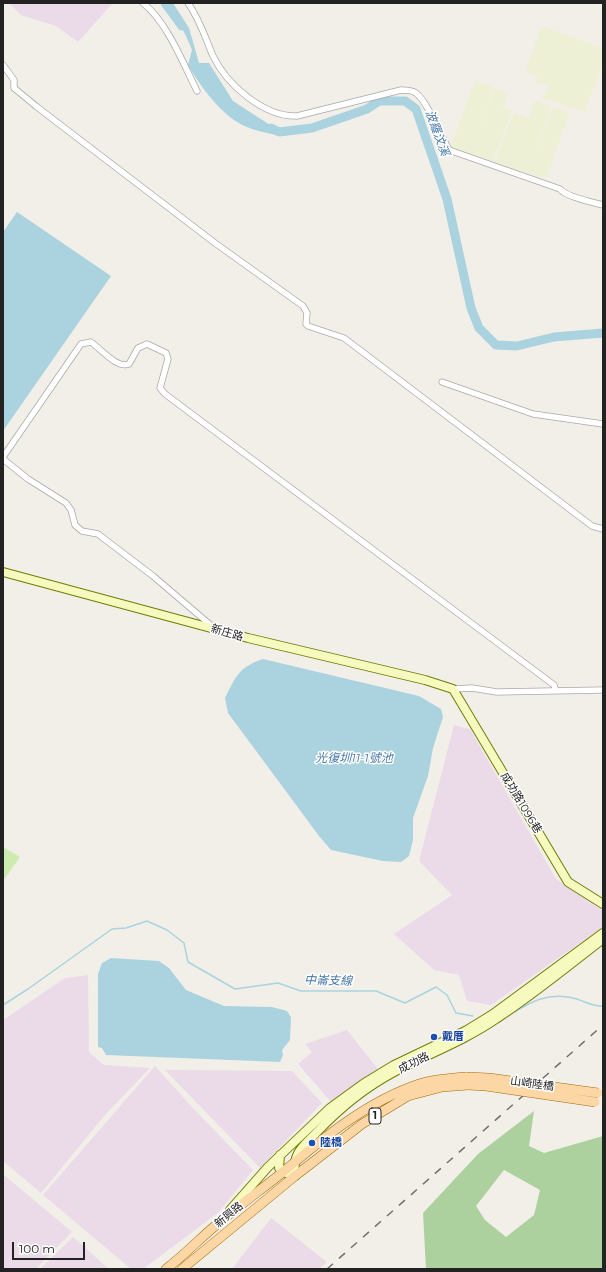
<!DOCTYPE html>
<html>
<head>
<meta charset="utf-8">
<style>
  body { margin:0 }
  #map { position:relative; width:606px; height:1272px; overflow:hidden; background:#f2efe9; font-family:Montserrat,sans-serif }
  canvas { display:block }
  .frame { position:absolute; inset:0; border:4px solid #222; pointer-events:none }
  .scale { position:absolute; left:12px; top:1242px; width:73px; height:18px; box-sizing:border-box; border:2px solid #222; border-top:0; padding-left:5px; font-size:12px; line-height:14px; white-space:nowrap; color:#222; -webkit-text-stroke:3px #fff; paint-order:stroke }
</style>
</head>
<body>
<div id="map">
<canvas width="606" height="1272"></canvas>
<div class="frame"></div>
<div class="scale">100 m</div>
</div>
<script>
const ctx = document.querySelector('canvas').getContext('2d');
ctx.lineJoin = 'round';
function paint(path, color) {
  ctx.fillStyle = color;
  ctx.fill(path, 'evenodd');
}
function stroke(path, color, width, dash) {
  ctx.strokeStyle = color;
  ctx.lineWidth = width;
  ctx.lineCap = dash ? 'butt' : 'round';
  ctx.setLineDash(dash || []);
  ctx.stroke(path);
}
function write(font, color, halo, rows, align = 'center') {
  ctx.font = font + ' Montserrat,"Noto Sans TC",sans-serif';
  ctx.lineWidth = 3;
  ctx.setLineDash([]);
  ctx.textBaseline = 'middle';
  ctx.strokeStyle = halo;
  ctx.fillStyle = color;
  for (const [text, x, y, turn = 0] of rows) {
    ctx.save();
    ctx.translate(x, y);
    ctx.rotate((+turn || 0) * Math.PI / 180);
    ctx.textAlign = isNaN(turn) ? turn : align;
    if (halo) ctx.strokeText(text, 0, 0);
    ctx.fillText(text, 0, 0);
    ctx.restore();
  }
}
const industrial = new Path2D(`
  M9,3H113L78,42L56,26L21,15Z
  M454,725L470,729L556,879L603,911V927L491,1005L467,1001L459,975L434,970L394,934L452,895L419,861Z
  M88,975L89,1052L104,1065L150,1068L105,1115L41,1193L3,1161V1020L65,978Z
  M347,1030L378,1069L331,1102L298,1064L312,1052L305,1044Z
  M155,1066L193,1108L253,1170L219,1212L143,1269H131L43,1195Z
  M165,1070L292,1071L322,1103L260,1168Z
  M3,1174L72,1232L36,1269H3Z
  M271,1218L327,1262L319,1269H232Z
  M73,1237L109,1269H40Z`);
const farmland = new Path2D(`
  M542,26L603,48V63L585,112L543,99L548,85L534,83L537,77L525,71Z
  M475,81L493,87L478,131L494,88L508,92L503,108L512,111L493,161L450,147Z
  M534,101L551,106L536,150L553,107L567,112V114L569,115L546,179L527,172V173L494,164L514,112L529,118Z`);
const grass = new Path2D(`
  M3,847L20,857L3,881Z`);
const forest = new Path2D(`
  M534,1111L529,1146L544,1153L603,1136V1269H426L423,1213L478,1154ZM504,1170L540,1190L534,1215L506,1237L485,1220L476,1206Z`);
const water = new Path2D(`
  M161,3H173L189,28L199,63H209L233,101L270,125L283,130L277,135C267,133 256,131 247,127C223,118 200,86 188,65L192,50C185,32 177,16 161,3Z
  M17,212L111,276L3,431V232Z
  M263,659L419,696L441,709L443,717L433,748L428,776L413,818V840L409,856L401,862L383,861L331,850L319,836L228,713L225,698C236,676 239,667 263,659Z
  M111,958L159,961L169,968L186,990L224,1006L272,1007L287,1011L291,1017L290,1040L282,1050L283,1055L280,1062L106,1055L102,1048L98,1047V974L102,963Z`);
const stream = new Path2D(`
  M3,1005L28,989L112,929L126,928L147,921L167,930L184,943L188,962L235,989L278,983L301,991H376L405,1003L436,987L447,995L456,1013L473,1016
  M503,1019C526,1005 545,991 573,998C583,1000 592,1007 603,1006`);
const river = new Path2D(`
  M165,3L182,26
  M271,128L279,132L312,128L367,109L379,101H405L416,109L447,199L471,308L479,328L496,345L517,346L554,337L603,333`);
const street = new Path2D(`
  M143,3C167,22 183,63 197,91
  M188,3C200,20 205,37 213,56C227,85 264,117 297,116L401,90C406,90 412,90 416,93C427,101 442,137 449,150L560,189C566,197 592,202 603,205
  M3,65L14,80V88L37,107L215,243L303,306L307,313L306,324L308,326L344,338L592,526L603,529
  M442,382L533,414L603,424
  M3,457L81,344L91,342C101,349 117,369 129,364L138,348L147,344L166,353L168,359L160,388L165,394L554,685L556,691
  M3,459L28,479L66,503L71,510L75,525L82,531L98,534L153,576L214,628
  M453,689L472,688L497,692L603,690`);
const secondary = new Path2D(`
  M3,572L248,638L425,680L453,689L568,882L603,904
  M280,1155L279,1168L283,1172L295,1176C292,1152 303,1147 318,1131C340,1108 366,1087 394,1072C428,1054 464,1041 496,1019C533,995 568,966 603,939
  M230,1210L268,1167L330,1108L363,1084L394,1065L467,1030L493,1014L603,933`);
const primary = new Path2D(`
  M166,1269C186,1254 202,1236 221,1221C241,1204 262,1189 283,1172C323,1138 368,1101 419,1084C435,1079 451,1078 467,1077
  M182,1269L295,1176L362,1124L408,1096L442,1087L468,1085`);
const rail = new Path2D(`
  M327,1269L603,1025`);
const primaryBridge = new Path2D(`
  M467,1077L489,1078L598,1093
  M468,1085L486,1086L595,1102`);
const markers = [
  [434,1037,4,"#1a4fb4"],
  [312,1143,4,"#1a4fb4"]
];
const shields = [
  [375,1116,12]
];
const shieldNames = [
  ["1",375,1116]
];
const streetNames = [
  ["新庄路",227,633,16],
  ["成功路1096巷",521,803,59],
  ["成功路",414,1063,-26],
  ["山崎陸橋",532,1084,8],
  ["新興路",229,1215,-39]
];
const transitNames = [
  ["戴厝",442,1037],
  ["陸橋",320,1143]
];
const waterNames = [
  ["波羅汶溪",437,133,70],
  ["光復圳11-1號池",354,758],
  ["中崙支線",328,981,1]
];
paint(industrial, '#ebdbe8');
paint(farmland, '#eef0d5');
paint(grass, '#cdebb0');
paint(forest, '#add19e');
paint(water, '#aad3df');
stroke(stream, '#aad3df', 1.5);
stroke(river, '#aad3df', 9);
stroke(street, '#a9a9a9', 7);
stroke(secondary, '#707d05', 10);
stroke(primary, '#a06b00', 10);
stroke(street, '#fff', 5.5);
stroke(secondary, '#f7fabf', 8);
stroke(primary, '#fcd6a4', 9);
stroke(rail, '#707070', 1.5, [8, 8]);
stroke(primaryBridge, '#a06b00', 10, []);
stroke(primaryBridge, '#fcd6a4', 9);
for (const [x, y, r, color] of markers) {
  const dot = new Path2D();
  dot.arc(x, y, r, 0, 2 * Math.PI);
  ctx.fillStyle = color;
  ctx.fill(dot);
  stroke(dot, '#fff', 1.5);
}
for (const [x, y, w] of shields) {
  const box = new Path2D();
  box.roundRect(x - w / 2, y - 8, w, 16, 3);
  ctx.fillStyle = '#fff';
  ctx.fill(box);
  stroke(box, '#222', 1);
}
write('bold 10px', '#222', null, shieldNames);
write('11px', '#222', '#fff', streetNames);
write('bold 11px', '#164399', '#fff', transitNames, 'left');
write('italic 12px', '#4a7aab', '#fff', waterNames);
</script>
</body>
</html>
